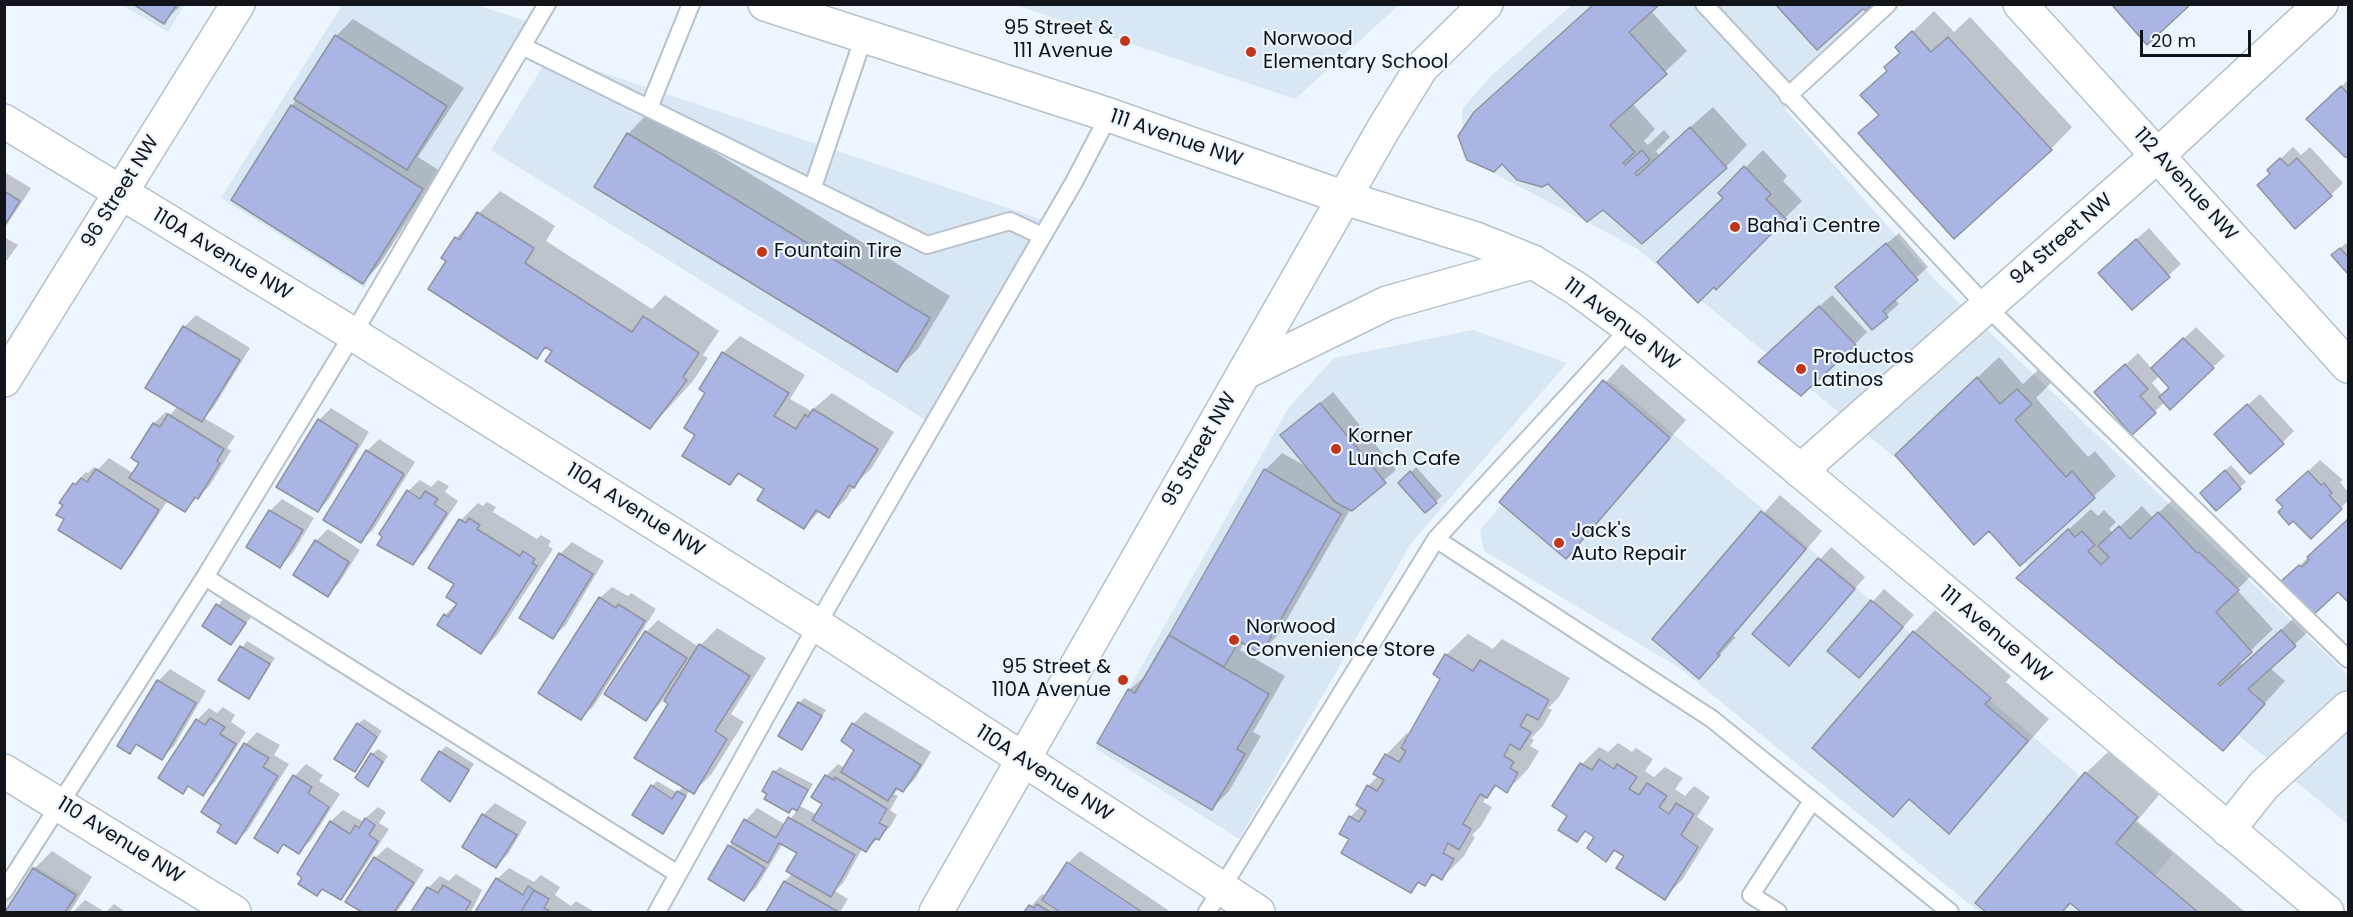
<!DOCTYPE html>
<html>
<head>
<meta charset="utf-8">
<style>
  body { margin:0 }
  #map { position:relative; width:2353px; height:917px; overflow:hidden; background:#edf6fe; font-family:Poppins,sans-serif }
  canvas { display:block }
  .frame { position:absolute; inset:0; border:6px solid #111519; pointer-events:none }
  .scale { position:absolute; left:2140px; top:30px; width:111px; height:27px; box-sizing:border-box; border:3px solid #111519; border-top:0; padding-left:8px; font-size:18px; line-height:21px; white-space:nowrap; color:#111519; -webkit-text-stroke:4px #edf6fe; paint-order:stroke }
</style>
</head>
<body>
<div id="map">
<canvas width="2353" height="917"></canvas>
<div class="frame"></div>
<div class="scale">20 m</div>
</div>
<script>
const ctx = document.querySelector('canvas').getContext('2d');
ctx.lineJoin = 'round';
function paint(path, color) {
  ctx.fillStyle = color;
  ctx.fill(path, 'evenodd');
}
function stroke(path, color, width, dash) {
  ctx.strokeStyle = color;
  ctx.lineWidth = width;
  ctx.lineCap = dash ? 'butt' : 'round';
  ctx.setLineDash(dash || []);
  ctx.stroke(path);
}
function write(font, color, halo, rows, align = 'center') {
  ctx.font = font + ' Poppins,sans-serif';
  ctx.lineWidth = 4.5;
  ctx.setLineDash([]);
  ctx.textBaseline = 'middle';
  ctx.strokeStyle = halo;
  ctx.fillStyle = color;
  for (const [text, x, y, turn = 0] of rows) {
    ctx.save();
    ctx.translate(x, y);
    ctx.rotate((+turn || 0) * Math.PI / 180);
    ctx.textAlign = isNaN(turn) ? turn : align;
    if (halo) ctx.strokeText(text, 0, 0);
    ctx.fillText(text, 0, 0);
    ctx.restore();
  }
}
const built = new Path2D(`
  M122,5H184L168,32Z
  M342,5H476L530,22L364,288L221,198Z
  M1016,5H1399L1295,99Z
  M1572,5H1890L1785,109L1934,279L2348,675V824L1636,248L1463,157L1462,109L1491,76Z
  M550,55L1041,219L926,420L491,150Z
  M1473,330L1567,363L1412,542L1239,839L1095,748L1289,407L1334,358Z
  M1605,381L1614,384L2173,854L2125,912H1979L1678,667L1484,551L1480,530Z
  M28,862L80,893L68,912H5L4,902Z`);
const shadow = new Path2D(`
  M136,4H182L164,22Z
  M1596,4H1658L1651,11L1687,51L1632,103L1655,129L1644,141L1648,145L1664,130L1670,137L1656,151L1659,155L1713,107L1747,145L1726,167L1603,208Z
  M1934,11L1954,32L1970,17L2072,127L2051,149L1860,134L1880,114L1863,95L1888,70L1886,67L1901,52L1897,47Z
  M353,19L464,88L418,157L440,171L380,264L363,282L292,106L336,36Z
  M2348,80V156L2309,118Z
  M649,112L950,296L918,349L896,370L628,134Z
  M2293,147L2301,155L2310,147L2343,183L2331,195L2259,185L2271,173L2269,170Z
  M1763,150L1787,176L1783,181L1802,201L1716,287L1725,197L1720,193Z
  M4,172L31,188L4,229Z
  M500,191L555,226L546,241L652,309L665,295L719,331L703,355L708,358L693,381L650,428L554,351L547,347L537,357L444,258L456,238Z
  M2149,228L2181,264L2132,308L2112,261Z
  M1899,233L1928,267L1894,298L1899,304L1872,328L1849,276Z
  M4,237L18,245L4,264Z
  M2346,243L2348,245V272L2333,255Z
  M1832,295L1867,332L1855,344L1772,350Z
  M196,315L250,348L213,408L204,418L235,436L227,448L231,451L210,485L185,510L168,500L132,555L121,567L66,519L74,484L86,472L88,473L94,467L98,469L109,458L134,474L141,462L133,458L154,423L166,412L170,415L178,406L184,327Z
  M2196,327L2225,356L2170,407L2165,402L2132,433L2108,381L2138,353L2152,369ZM2160,375L2171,388L2163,396L2152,383Z
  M740,336L805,375L790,399L811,411L832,393L894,432L871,469L856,483L846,499L829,516L820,511L804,527L766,488L741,473L730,483L698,434L707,393L723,353Z
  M1999,357L2023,384L2040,368L2052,382L2036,398L2088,457L2095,451L2116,476L2020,564L1989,529L1918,434Z
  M1622,364L1686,420L1566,557L1501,502Z
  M1333,392L1396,470L1351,508L1278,635L1261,652L1244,642L1240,650L1285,676L1253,732L1261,736L1229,791L1212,808L1129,690L1148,674L1265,470L1282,453L1309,468L1282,435Z
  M2260,394L2294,431L2282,443L2228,423Z
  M331,408L369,432L329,499L318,511L319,420Z
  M379,439L415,462L373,530L361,541L367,451Z
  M2320,460L2343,480L2340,482L2348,492V501L2341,508L2285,507L2290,488Z
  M2231,465L2246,482L2216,509L2202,493Z
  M1416,467L1442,496L1425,511L1400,483Z
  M420,480L431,487L438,480L449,486L445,492L458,501L425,551L413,563L408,491Z
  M2181,492L2260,567L2237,590L2273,629L2239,662L2242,665L2305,608L2299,566L2348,520V600L2338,589L2309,617L2316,624L2270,668L2285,681L2223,749L2040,556L2091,509L2098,516L2104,510L2116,522L2109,529L2113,533L2142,506L2153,518Z
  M1780,495L1822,531L1733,636L1736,637L1699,677L1654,639Z
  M282,499L314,518L292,554L280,566L248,547L270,511Z
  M487,502L496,507L493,512L537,539L541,535L551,541L548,546L553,549L498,634L481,652L445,615L458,602L456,584L430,567L461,520L478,503L483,506Z
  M328,529L360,550L339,583L327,595L316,541Z
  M572,542L604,561L565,626L553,637L560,554Z
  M1831,547L1865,577L1789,664L1754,634Z
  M612,587L628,596L631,593L656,609L593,707L581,718L600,598Z
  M1884,589L1914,615L1871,664L1829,651Z
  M223,599L251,617L231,643L204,626Z
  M1935,610L2011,676L2006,682L2049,719L1949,832L1914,632Z
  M658,620L699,647L717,628L766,658L731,714L744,722L711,775L693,792L690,790L662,832L652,786L657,781L677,793L684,786L670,703L664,699L646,719V632Z
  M1468,634L1493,649L1502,639L1570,678L1559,697L1548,708L1552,710L1542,727L1531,738L1534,740L1530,746L1539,751L1528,769L1507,791L1498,785L1487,796L1483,802L1492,807L1481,826L1472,835L1475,837L1464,856L1442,878L1435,874L1425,884L1420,882L1411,891L1351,839L1350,817L1361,806L1368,786L1379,775L1386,755L1407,733L1410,735L1442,678L1446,655Z
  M247,641L275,658L248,698L220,680Z
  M170,669L206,691L174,746L162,758L138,744L129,752L119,746L158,681Z
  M804,698L826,710L802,748L799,703Z
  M223,707L235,715L231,722L246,732L215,782L203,794L189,785L182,792L197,720L209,708L217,713Z
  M865,712L931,752L915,779L903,791L899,788L894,794L898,796L890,810L897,815L890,827L865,851L862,849L843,883L835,891L848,899L840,912H767L785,881L793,873L799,852L783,843L756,888L744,899L730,846L746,820L757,808L786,825L798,809L793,807L789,811L774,772L780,767L813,784L800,806L817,815L824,803L826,776L838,764L845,768L856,749L843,741L853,724Z
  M364,719L382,731L355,770L358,724Z
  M257,732L280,745L274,755L289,764L248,830L236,842L223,824L203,812L246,744Z
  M1618,743L1632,752L1636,748L1653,759L1645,771L1654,777L1665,767L1683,778L1675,789L1685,796L1694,786L1710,797L1697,817L1714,829L1682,880L1664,898L1626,856L1616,850L1606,860L1596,837L1587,831L1577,840L1569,815L1554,806L1582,764L1599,747L1608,752Z
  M446,746L474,764L450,800L440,752Z
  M378,749L388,756L368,785L372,754Z
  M2108,752L2159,795L2137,821L2245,912H2084L2072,902L2063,912H1988L1977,903L2086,773Z
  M306,764L323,775L319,781L340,794L311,840L299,852L285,843L278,851L256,837L295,776Z
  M495,803L527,822L508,854L496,866L464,847L483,815Z
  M378,807L386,812L379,823L389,829L352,886L340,898L324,888L317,894L299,874L331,821L343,810L362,821Z
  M387,847L424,870L397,912H365L347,901L375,858Z
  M52,851L92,877L70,912H7L34,869Z
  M1080,851L1168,910L1166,912H1026L1042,894L1046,896L1068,863Z
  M509,868L534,882L541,875L560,887L555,895L571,906L576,901L595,912H477L497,879Z
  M456,874L482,890L471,912H413L428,888L440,876L449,881Z
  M85,900L105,912H73Z
  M114,904L123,910L122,912H106Z`);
const building = new Path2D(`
  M133,4H177L164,24Z
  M1594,4L1658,6L1629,32L1667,74L1610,125L1635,152L1623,163L1625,165L1642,150L1650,160L1635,173L1637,176L1690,127L1727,168L1642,244L1603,210L1587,222L1548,184L1542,187L1517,180L1502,164L1494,172L1467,160L1458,136L1474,112Z
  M1775,4H1873L1866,11L1863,9L1817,50Z
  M2111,4H2191L2147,45Z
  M1912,31L1931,52L1948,37L2052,150L1954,239L1858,133L1879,115L1860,95L1887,71L1884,67L1900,53L1895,47Z
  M335,35L447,106L407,170L294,99Z
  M2341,86L2348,94V158L2345,157L2306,119Z
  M291,105L423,189L363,284L231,200Z
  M627,133L930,318L897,372L594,187Z
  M2280,158L2288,166L2297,158L2332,196L2295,229L2257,185L2270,174L2267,170Z
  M1744,166L1771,194L1766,199L1786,219L1716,290L1714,287L1698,303L1657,262L1723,198L1718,193Z
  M4,191L20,201L4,226Z
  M477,212L534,248L525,263L632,332L643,316L699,353L683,377L687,380L650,429L545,361L552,351L545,347L537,359L428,289L446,261L441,258L455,237L459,240Z
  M2136,239L2170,277L2132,310L2098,273Z
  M1886,243L1918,280L1883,311L1888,317L1872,330L1835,287Z
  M2340,248L2348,257V274L2331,255Z
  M1819,306L1856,345L1801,396L1758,362Z
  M183,326L240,360L202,422L145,388Z
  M2183,338L2214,368L2170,410L2159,397L2169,388L2151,368Z
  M722,352L789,393L774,416L796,429L805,414L808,417L813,409L878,449L854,488L849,485L829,518L816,510L804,529L757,500L764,489L738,473L730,485L682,456L695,435L684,428L705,393L699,389Z
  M2125,364L2148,389L2140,396L2156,413L2132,435L2094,392Z
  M1977,377L2000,404L2017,389L2032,404L2015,420L2066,477L2072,471L2095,498L2020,566L1989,531L1974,545L1895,455Z
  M1603,380L1670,438L1566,559L1499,502Z
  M1320,403L1386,483L1352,511L1335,502L1280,435Z
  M2247,404L2284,444L2250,474L2214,434Z
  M168,414L224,449L217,461L220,463L198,499L195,497L185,512L129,478L139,463L131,458L153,423L160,427Z
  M318,419L358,445L318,512L276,487Z
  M366,450L404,474L361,543L323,520Z
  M96,469L159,510L121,569L58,530L64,519L56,515L63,505L59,503L73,483L76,485L81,478L87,482Z
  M1264,469L1341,514L1261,654L1239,641L1224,667L1169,635Z
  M2225,470L2241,489L2216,511L2200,493Z
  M1410,471L1437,503L1425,513L1398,483Z
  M2308,471L2321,485L2324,483L2332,493L2329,495L2342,509L2311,539L2293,521L2289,525L2278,512L2283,507L2276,500Z
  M407,490L420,499L425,491L438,499L434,504L447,513L413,565L377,545L382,537L379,534Z
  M269,510L303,530L280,568L246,547Z
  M1761,511L1806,549L1717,654L1720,655L1699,679L1652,639Z
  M2158,512L2197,553L2199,552L2239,590L2216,612L2252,652L2218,684L2220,686L2281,630L2296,646L2248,689L2265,704L2223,751L2016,578L2068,529L2075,537L2082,531L2095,545L2088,551L2101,565L2109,557L2098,546L2119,526L2130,539Z
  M469,518L480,525L477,529L520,556L523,551L535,559L532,563L537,566L481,654L437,625L444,614L448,617L457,604L446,597L454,584L428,568L459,519L466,523Z
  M2348,519V602L2338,592L2311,617L2279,583L2299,565L2302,567L2309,560L2307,557Z
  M315,540L349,562L328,597L293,575Z
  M559,553L593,574L553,639L519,618Z
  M1818,558L1855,589L1789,666L1752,634Z
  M599,597L616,608L618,604L645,621L581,720L538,693Z
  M1871,600L1903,627L1859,678L1827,651Z
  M216,604L246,623L231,645L202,626Z
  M645,631L687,658L646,721L604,694Z
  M1913,631L1991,698L1985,704L2028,741L1949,834L1909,799L1893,817L1812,748Z
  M1169,635L1269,694L1237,749L1245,754L1212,810L1097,743L1128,689L1135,693Z
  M699,644L750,676L715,731L727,739L694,794L634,758L668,704L664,701Z
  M240,646L270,664L249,699L218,680Z
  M1445,654L1473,671L1480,660L1549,700L1538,720L1527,714L1520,726L1531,732L1520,750L1510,744L1504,756L1514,762L1510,768L1518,773L1507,793L1495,785L1487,798L1480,794L1463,824L1471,829L1459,850L1448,843L1443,853L1454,859L1442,880L1432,874L1425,886L1418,882L1411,893L1341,853L1349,839L1339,834L1349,816L1359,822L1366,811L1356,805L1367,785L1377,791L1384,780L1373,774L1385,754L1399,762L1406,751L1401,748L1440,679L1433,674Z
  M157,680L196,703L162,760L136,744L130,754L117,746Z
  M798,702L822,716L802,750L778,736Z
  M210,718L225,727L220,734L236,744L203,796L188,786L183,794L158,778L196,719L205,725Z
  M357,723L377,737L355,772L334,759Z
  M852,723L921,765L903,792L896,788L888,801L841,772L854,750L841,741Z
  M244,743L269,758L263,767L278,776L236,844L217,832L221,825L201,812Z
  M439,751L469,770L450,802L421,780Z
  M371,753L383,762L368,787L355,778Z
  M1599,759L1614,769L1617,764L1637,777L1629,789L1639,795L1647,783L1667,796L1659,807L1669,814L1676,803L1694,814L1681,835L1698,847L1665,900L1616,868L1624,856L1614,850L1606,862L1587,848L1594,837L1585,831L1577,842L1558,830L1567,816L1552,806L1580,763L1592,770Z
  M773,771L808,790L797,811L792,808L789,813L764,799L767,794L762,791Z
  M2085,772L2138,817L2116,843L2198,912H2081L2070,903L2062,912H1986L1975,903Z
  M293,775L312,787L308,793L329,807L299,854L283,844L278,853L254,838Z
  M825,775L834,780L835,777L887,809L879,823L887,827L879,840L875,838L866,852L812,820L822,804L811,797Z
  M651,785L672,799L677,791L686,796L663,834L632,815Z
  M482,814L517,835L496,868L462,847Z
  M788,817L855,855L831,897L786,871L797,853L779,843L768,863L731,842L744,819L776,838Z
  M365,818L375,825L369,835L378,841L341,900L322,889L317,896L298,884L302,878L297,874L330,821L350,834L355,825L359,828Z
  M728,845L765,868L744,901L708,879Z
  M374,857L414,883L394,912H362L345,902Z
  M1067,862L1142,912H1060L1042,900Z
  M33,868L76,895L65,912H5Z
  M496,878L523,895L528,886L534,890L521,912H475Z
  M784,881L837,911L836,912H766Z
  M443,885L471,902L466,910L468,912H411L427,887L438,893Z
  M534,890L549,899L544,908L551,912H521Z
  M1037,904L1050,912H1024L1029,905L1034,908Z`);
const service = new Path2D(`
  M1704,4L1986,306L2348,659
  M522,46L927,245L1010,221L1042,236
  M1788,96L1888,4
  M649,108L691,4
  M813,187L864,36
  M1436,539L1712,719L1950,912
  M205,577L678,874
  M4,891L205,577L353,334L547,4
  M657,912L817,625L1074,182L1109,115
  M1207,912L1436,539L1630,328
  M1778,912L1751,895L1812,801`);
const minor = new Path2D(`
  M2020,4L2348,366
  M4,121L353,334L817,625L1258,912
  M1800,471L2158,155L2321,4
  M4,771L234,912
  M2228,830L2264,785L2348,708`);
const tertiary = new Path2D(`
  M4,380L238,4
  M936,912L1384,128L1421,68L1486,4`);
const secondary = new Path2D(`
  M765,4L1109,115L1345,198L1476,239L1533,262L1577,289L1630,328L2327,912
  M1244,373L1387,303L1533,262`);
const markers = [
  [1125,41,6,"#c1361b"],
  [1251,52,6,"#c1361b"],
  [1735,227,6,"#c1361b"],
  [762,252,6,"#c1361b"],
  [1801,369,6,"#c1361b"],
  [1336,449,6,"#c1361b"],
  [1559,543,6,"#c1361b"],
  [1234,640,6,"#c1361b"],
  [1123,680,6,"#c1361b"]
];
const poiNames = [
  ["95 Street &",1113,29,"right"],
  ["111 Avenue",1113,52,"right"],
  ["Norwood",1263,40],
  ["Elementary School",1263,63],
  ["Baha'i Centre",1747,227],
  ["Fountain Tire",774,252],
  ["Productos",1813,358],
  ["Latinos",1813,381],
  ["Korner",1348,437],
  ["Lunch Cafe",1348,460],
  ["Jack's",1571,532],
  ["Auto Repair",1571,555],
  ["Norwood",1246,628],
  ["Convenience Store",1246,651],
  ["95 Street &",1111,668,"right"],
  ["110A Avenue",1111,691,"right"]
];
const streetNames = [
  ["111 Avenue NW",1176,139,19],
  ["112 Avenue NW",2185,185,48],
  ["96 Street NW",121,192,-58],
  ["94 Street NW",2062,240,-41],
  ["110A Avenue NW",222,255,31],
  ["111 Avenue NW",1621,325,37],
  ["95 Street NW",1200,450,-60],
  ["110A Avenue NW",635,511,32],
  ["111 Avenue NW",1995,635,40],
  ["110A Avenue NW",1044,774,33],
  ["110 Avenue NW",120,841,32]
];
paint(built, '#d9e6f3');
paint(shadow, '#0003');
paint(building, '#aab5e4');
stroke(building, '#9093a0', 1.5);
stroke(service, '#b6c1cb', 20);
stroke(minor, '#b6c1cb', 36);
stroke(tertiary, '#b6c1cb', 36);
stroke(secondary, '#b6c1cb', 36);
stroke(service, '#fff', 16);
stroke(minor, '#fff', 33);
stroke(tertiary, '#fff', 33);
stroke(secondary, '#fff', 33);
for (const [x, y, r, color] of markers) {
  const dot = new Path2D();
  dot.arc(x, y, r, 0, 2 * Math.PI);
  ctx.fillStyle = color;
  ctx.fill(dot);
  stroke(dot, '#edf6fe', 2);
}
write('20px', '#111519', '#edf6fe', poiNames, 'left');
write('20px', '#111519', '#edf6fe', streetNames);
</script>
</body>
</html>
